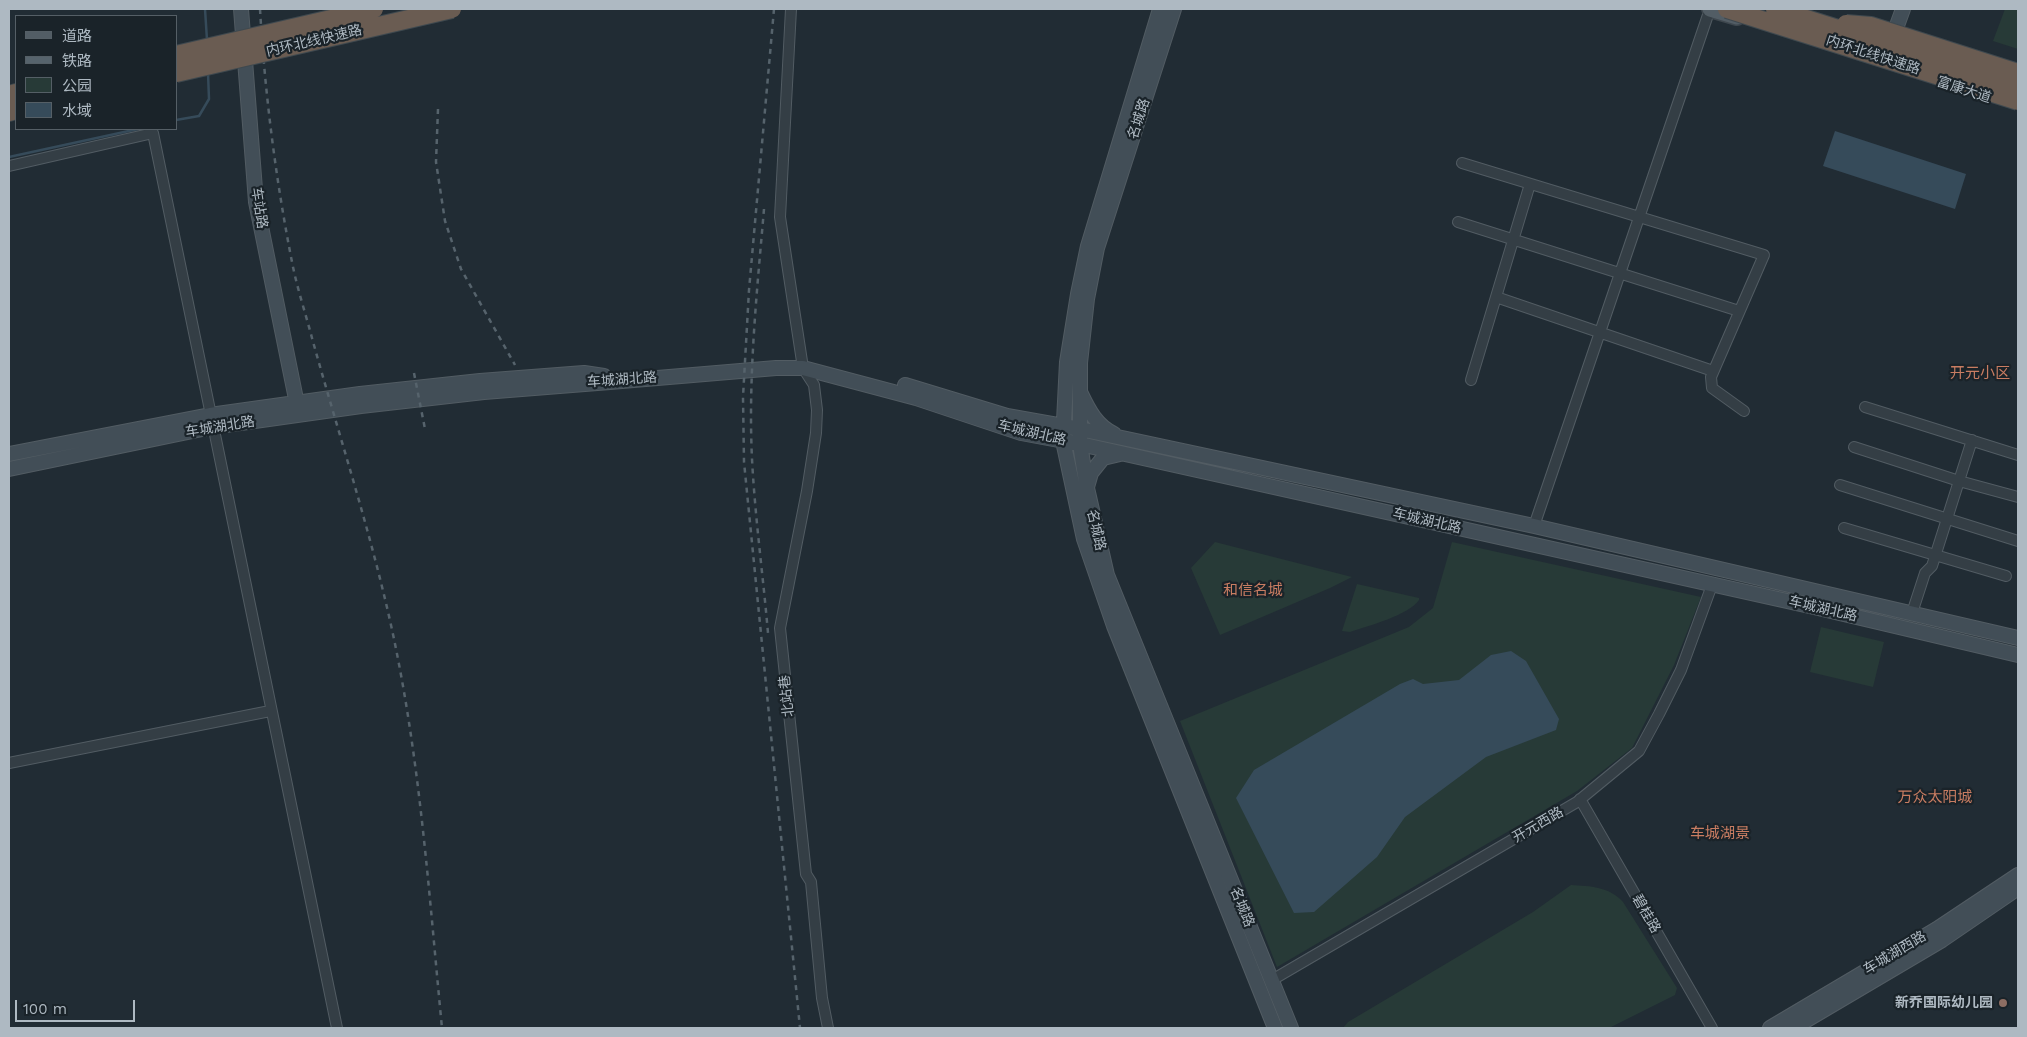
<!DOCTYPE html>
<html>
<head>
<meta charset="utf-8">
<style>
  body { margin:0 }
  #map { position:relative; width:2027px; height:1037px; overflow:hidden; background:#212c34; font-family:"Work Sans","Noto Sans SC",sans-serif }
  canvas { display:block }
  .frame { position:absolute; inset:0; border:10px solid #aeb9c2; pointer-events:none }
  .legend { position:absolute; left:15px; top:15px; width:162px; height:115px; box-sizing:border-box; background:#1a2329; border:1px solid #555f66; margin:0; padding:6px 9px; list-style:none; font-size:15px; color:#aeb9c2 }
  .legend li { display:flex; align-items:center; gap:10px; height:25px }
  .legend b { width:25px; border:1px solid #555f66 }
  .scale { position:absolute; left:15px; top:1000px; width:120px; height:22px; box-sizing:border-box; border:2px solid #aeb9c2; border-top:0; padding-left:6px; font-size:15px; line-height:18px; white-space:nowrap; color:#aeb9c2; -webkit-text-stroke:4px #1a2329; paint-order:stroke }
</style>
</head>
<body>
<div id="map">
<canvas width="2027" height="1037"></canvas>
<div class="frame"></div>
<ul class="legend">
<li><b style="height:6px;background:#525d65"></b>道路</li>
<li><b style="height:6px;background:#56636c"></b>铁路</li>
<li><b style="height:14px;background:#273a37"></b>公园</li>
<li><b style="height:14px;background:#364b5a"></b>水域</li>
</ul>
<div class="scale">100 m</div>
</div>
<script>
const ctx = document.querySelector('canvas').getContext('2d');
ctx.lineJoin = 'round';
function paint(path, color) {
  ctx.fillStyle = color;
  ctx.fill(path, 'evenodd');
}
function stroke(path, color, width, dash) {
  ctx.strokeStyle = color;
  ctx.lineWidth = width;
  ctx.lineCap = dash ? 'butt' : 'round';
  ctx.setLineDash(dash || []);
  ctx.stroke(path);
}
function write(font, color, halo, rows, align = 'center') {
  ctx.font = font + ' "Work Sans","Noto Sans SC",sans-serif';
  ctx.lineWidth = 4.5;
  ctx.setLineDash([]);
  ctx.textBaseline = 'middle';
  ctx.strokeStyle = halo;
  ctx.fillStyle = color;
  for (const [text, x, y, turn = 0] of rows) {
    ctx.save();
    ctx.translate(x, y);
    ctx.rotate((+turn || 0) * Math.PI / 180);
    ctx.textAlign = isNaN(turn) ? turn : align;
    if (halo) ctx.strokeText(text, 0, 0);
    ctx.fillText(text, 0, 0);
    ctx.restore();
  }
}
const green = new Path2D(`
  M2005,9H2018V49L1993,41Z
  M1215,542L1352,577L1330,588L1220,635L1191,568Z
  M1452,542L1701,597L1674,665L1632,748L1577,791L1277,967L1180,721L1409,627L1433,608Z
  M1357,584L1419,598V600C1409,615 1368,626 1350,632L1342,631Z
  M1821,627L1884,642L1873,687L1810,672Z
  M1571,885C1590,886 1610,887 1623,902L1677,988L1675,995L1609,1028H1343L1348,1022L1533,912Z`);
const water = new Path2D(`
  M1835,131L1966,174L1955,209L1823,166Z
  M1511,651L1526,661L1559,719L1556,730L1486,757L1405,817L1377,857L1314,912L1294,913L1236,798L1254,770L1400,684L1413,679L1423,684L1459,680L1491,655Z`);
const stream = new Path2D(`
  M205,9L207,40
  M176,120L199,116L209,99L208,73
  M9,157L138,129`);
const street = new Path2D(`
  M791,9L780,217L803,368L814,385L817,410L816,433L807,491L780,628L806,874L811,882L822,998L828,1028
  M1462,163L1764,255L1711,377L1712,388L1744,411
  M9,166L153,133L337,1028
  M1458,222L1739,311
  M1496,297L1713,371
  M1471,380L1530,184
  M1865,407L2018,455
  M1854,447L1959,481L2018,497
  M1840,485L2018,541
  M1534,526L1710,9
  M1844,528L2006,576
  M1912,613L1925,573L1932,566L1972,440
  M9,763L270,711
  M1580,799L1712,1028
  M1272,980L1577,802L1639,751L1659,714L1681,670L1712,585`);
const secondary = new Path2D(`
  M241,9L256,202L297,404
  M1160,9L1088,246L1078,294L1067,362L1063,441L1084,539L1114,626L1275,1028
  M1174,9L1097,248L1087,299L1080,363V444L1087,488L1107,575L1291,1028
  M1891,42L1903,9
  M905,385L1007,416L1080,429L1534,526L2018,638
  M1081,394C1089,411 1097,426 1114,434
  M9,454L210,415L360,394L480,381L584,373L604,376
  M9,469L212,427L361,406L484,392L610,382L776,368H803L916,398L1021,433L1080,444L1814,607L2018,655
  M1087,487L1091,473L1103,458L1120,454
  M1770,1028L1937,929L2018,875
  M1793,1028L1942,940L2018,888`);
const primary = new Path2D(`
  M1710,9L1737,17`);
const highway = new Path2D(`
  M9,95L16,93
  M9,112L16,110`);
const rail = new Path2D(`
  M260,9C265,95 276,182 293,267C298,291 306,315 312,338C336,425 364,511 385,599C419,740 428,885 442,1028
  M774,9L749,290L743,397L744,462L800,1028
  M438,109L436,162L445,221L461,269L515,365
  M764,209C757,291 748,376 752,459C755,517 763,575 768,633
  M414,373L425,429`);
const highwayBridge = new Path2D(`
  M1727,9L2018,101
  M1775,9L2018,86
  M1846,24L1871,26L2018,73
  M176,55L374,9
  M176,73L452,9`);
const markers = [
  [2003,1003,5,"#8d6e63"]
];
const streetNames = [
  ["内环北线快速路",314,41,-13],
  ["内环北线快速路",1873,55,18],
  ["富康大道",1964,90,18],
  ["名城路",1139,119,-72],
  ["车站路",259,208,81],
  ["车城湖北路",622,380,-4],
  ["车城湖北路",220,427,-9],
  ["车城湖北路",1032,433,13],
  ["车城湖北路",1427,521,13],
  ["名城路",1096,530,77],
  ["车城湖北路",1823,609,13],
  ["北站巷",787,696,-96],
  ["开元西路",1538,825,-30],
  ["名城路",1242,907,68],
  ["碧桂路",1646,914,60],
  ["车城湖西路",1895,953,-31]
];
const poiNames = [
  ["新乔国际幼儿园",1993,1003]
];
const neighbourhoodNames = [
  ["开元小区",1980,374],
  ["和信名城",1253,591],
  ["万众太阳城",1935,798],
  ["车城湖景",1720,834]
];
paint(green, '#273a37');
paint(water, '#364b5a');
stroke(stream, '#364b5a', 2.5);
stroke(street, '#525c63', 12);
stroke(secondary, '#525c63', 16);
stroke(primary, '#3e474e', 18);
stroke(highway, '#3f494f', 20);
stroke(street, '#343e45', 10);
stroke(secondary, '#424e57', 14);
stroke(primary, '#525d65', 15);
stroke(highway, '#6a5c52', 18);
stroke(rail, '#56636c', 2.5, [5, 5]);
stroke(highwayBridge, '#3f494f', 20, []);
stroke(highwayBridge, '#6a5c52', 18);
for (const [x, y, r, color] of markers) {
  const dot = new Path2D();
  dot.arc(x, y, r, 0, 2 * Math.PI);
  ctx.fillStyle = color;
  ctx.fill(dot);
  stroke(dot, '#1a2329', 2);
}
write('14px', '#aeb9c2', '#1a2329', streetNames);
write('bold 14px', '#aeb9c2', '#1a2329', poiNames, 'right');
write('15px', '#c97d62', '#1a2329', neighbourhoodNames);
</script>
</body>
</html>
